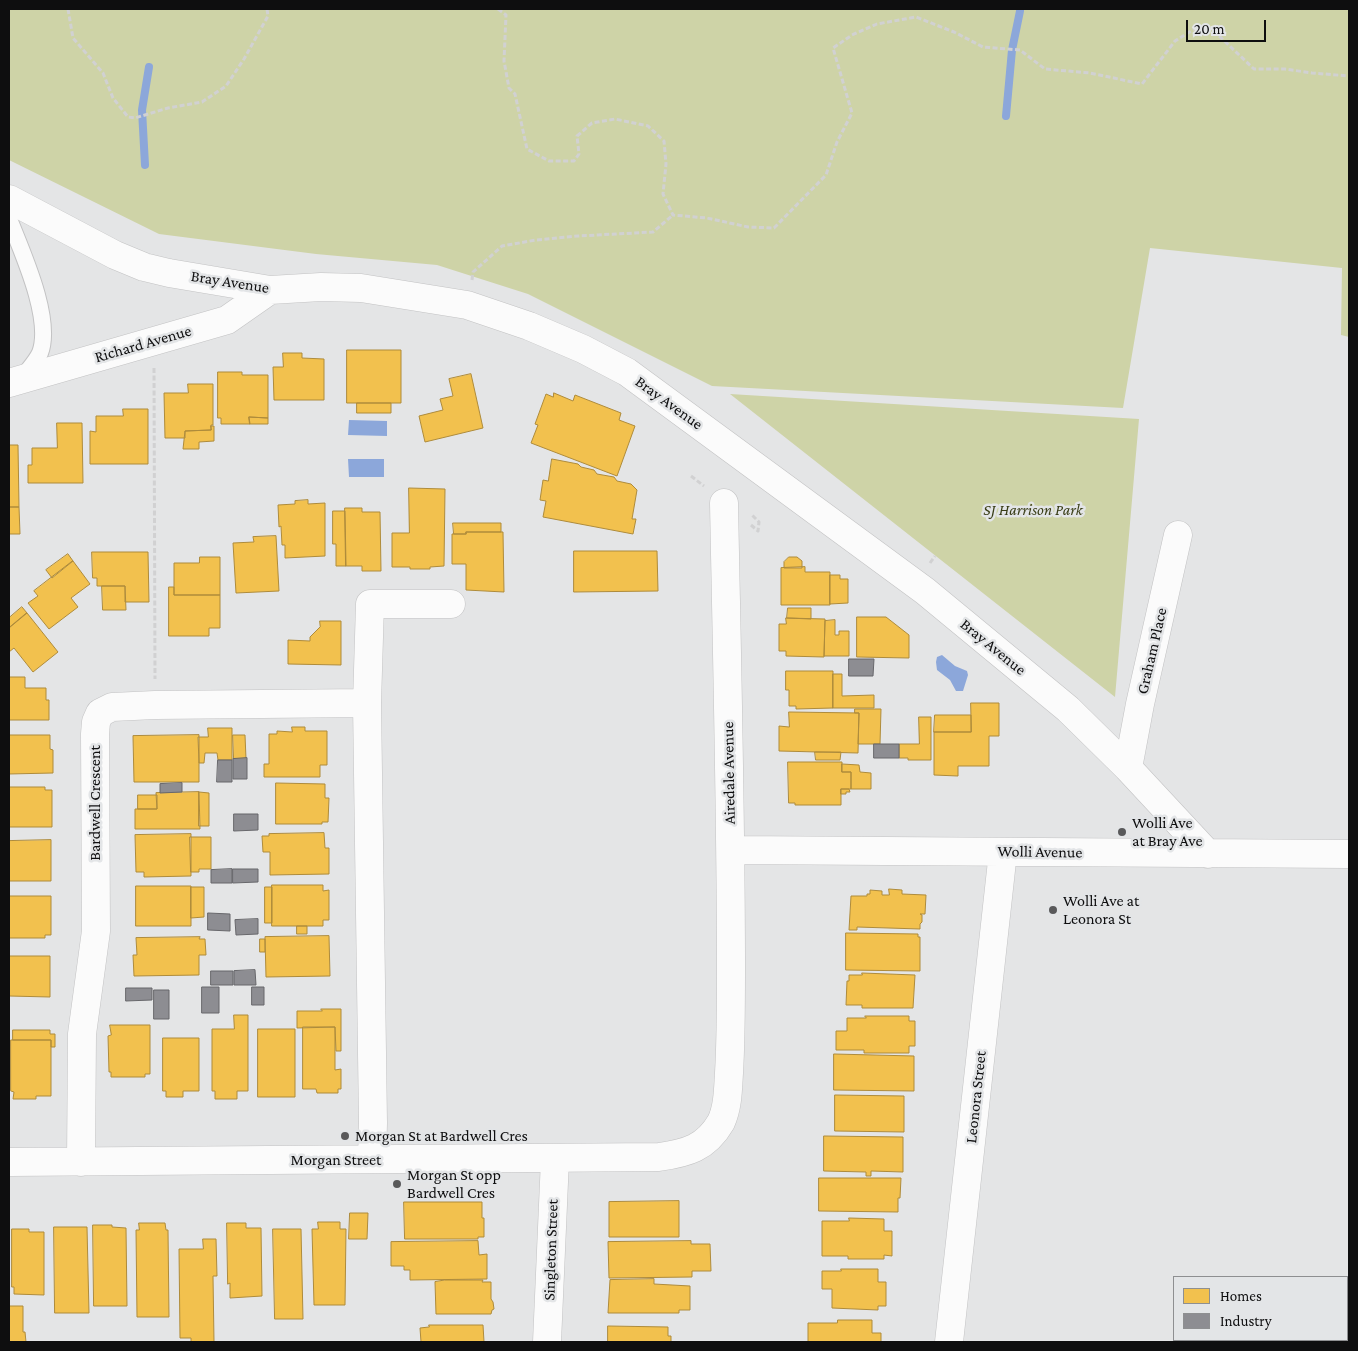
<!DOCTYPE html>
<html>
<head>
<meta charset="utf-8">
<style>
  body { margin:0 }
  #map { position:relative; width:1358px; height:1351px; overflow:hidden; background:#e4e5e6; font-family:"Crimson Pro",serif }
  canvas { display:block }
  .frame { position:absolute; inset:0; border:10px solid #0e0e0f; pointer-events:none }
  .legend { position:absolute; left:1173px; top:1276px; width:175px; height:65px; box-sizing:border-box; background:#e3e5e7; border:1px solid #8e8f91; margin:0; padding:6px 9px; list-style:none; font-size:15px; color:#0e0e0f }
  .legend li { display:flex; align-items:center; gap:10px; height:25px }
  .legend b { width:25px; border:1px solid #8e8f91 }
  .scale { position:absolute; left:1186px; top:20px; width:80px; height:22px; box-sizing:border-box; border:2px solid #0e0e0f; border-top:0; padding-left:6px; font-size:15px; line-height:18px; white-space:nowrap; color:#0e0e0f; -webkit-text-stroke:4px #e3e5e7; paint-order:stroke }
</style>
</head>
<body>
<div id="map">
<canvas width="1358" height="1351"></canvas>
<div class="frame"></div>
<ul class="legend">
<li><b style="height:14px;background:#f2c14e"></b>Homes</li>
<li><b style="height:14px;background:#8d8d92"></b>Industry</li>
</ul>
<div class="scale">20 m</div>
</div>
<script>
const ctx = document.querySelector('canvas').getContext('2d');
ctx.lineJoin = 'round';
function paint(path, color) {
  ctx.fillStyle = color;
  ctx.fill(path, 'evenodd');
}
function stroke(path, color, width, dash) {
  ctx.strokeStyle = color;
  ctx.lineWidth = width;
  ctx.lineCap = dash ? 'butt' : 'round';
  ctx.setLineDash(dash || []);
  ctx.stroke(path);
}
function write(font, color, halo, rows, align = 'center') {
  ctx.font = font + ' "Crimson Pro",serif';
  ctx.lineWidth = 5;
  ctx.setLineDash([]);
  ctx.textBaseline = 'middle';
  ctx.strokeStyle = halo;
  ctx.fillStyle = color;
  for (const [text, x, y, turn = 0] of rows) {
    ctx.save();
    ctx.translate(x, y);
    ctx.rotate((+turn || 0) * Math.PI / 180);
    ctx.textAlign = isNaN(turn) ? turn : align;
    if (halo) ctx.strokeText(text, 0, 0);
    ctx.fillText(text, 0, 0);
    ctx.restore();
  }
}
const green = new Path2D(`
  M9,9H1349V337L1341,335L1342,268L1150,248L1123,408L712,386L528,294L437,265L316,254L159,234L9,160Z
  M730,394L1139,419L1115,697Z`);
const water = new Path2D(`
  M349,420L387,421V436L348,435Z
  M348,459H384V477H349Z
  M942,655L955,666L967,671L968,675L963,691H956L950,680L937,670L936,662L937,657Z`);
const homes = new Path2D(`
  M347,350H401V403H347Z
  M283,353H302V358L324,359V400H274L273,367H283Z
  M218,372H242V375H268V418L249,417L250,424H221V418H218Z
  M471,374L483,428L425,442L419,416L443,410L440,399L453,396L449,379Z
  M188,384H213V425H211V430L185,431V438H165L164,393H188Z
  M554,393L573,401L575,395L621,413L619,420L635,426L617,476L531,443L538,425L535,424L546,394L553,397Z
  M357,403H391V413H357Z
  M123,409H148V464H90V431L96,432V416H123Z
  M249,417L268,418V424H250Z
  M57,423H82L83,483H28V465H32V448H57Z
  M211,426H214V441L199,442V449H183L185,431L211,430Z
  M9,445H18L19,507H9Z
  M552,459L578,464L581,467L594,470L597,474L614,477L617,481L631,484L637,490L632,519H636L633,534L543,517L546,501L540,500L543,480L548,481Z
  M409,488L445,489L444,566L430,567V569H410V567H392V533H409Z
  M308,500V504L325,503V556L285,558V545H282L281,526L279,527L278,505L295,504V501Z
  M9,507H19L20,534H9Z
  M345,508H362V512H380L381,571H362V566H346Z
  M333,511H345L346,566H336V544H333Z
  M453,523H501V532H466V534H454Z
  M466,532H503L504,592L466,590V564H452V534H466Z
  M276,536L279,591L236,593L233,543L254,542L253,537Z
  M574,551H657L658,591L574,592Z
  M92,552H148L149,602H125V586H97V578H93Z
  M68,554L73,561L52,578L46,570Z
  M200,557H220V595H174V563H199Z
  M789,557H797L802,561V568H784V562Z
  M73,561L90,584L71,598L78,607L49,629L28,603L38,596L34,591Z
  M805,567V572H830V605H781V568Z
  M830,575H840V579H848V603L830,604Z
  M102,586H125L126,610H103Z
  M169,587H174V595H220V628H209V636H169Z
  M22,607L27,613L9,628V618Z
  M788,608H811V619L787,618Z
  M27,613L58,652L33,672L14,648L9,652V628Z
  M857,617H886L909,635V658L857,657Z
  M786,618L825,619L824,657L786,656V651H779V624H786Z
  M835,620V635H839V631H849V656H824L825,621Z
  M320,621H341V665L288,664V640L310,641V637L320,627Z
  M786,671H833V708L796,709V706H789V690H786Z
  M833,674H842V696L874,695V708H833Z
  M9,677H25V688H46V700H49V720H9Z
  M971,703H999V736H989V766H958V776L934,775V732H971Z
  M855,709H881L880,744H858L859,713H855Z
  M789,712L859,713L858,753L779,751V726L789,727Z
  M935,715H971V732H934Z
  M919,717H931V760H908V758H899V744H919Z
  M292,727H305V731H327V765H320V777H264V764H269V734H277V731L292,732Z
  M208,728H232V760H218L217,753H205L204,763H199L198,737H208Z
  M9,735H50V749L53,750V773L9,774Z
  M199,735V782H134L133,736Z
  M233,735H245L246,759H234Z
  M815,752H841L840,760H816Z
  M788,762H842V772H851V789H841V805H795V803H789Z
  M842,764L859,765L860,772L871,773V789H851V772H842Z
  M276,783L325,784V798H329L328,822H322V824H276Z
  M9,787H45V790H52V827H9Z
  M841,789H849L850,792H846V794H841Z
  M199,792L200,829H135V809H157L156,793Z
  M199,792L209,793V826H199Z
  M138,795H157V809H138Z
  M324,833L325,848H329V874L270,875V852H263L262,836H269V834Z
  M191,834V876L144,877V872H136L135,835Z
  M190,837H211V869H199V872H191Z
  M51,840V881H9V841Z
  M272,885H323V891L329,890V920H323V926H272Z
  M136,886H191V926H136Z
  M191,887H204V917L191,918Z
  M265,887H272V923H265Z
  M889,889L902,890V894L926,895L925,914H920L922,915V922L920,924V929L857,927V930H849L851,896H867V894H870V890L882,891V895H889Z
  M9,896H51V935H45V938H9Z
  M297,926H307V934H297Z
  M846,933L918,934V937H920V971L846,970Z
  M329,936L330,976L266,977L265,937Z
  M200,937L199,939H205L206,955H199V975L134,976L133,955H137L136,938Z
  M260,939H265V952H260Z
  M9,956H50V997L9,996Z
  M862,973L915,975L913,1008H862V1005H846L847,981H849V975H862Z
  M321,1009H341V1051H336L335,1027L297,1028V1011H322Z
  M234,1015H248V1091H237V1099H215V1091H212V1029H234Z
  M865,1016H909V1021H915V1046H909V1053H864V1050H836V1031H847V1018H866Z
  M110,1025H150V1074H145V1077H111V1072H109L108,1036L111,1035Z
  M303,1027H335V1070L341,1069V1089H338V1093H317L316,1089H303Z
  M258,1029H295V1097H258Z
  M13,1030H50V1034H55V1047H51V1040H13Z
  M163,1038H199V1091H183V1097H166V1091H163Z
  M11,1040H51V1096H36V1099H13L14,1092L11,1091Z
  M834,1054L914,1056V1091L834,1090Z
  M835,1095L904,1096V1132L835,1131Z
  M824,1136L903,1137V1172L871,1171V1176H866V1172L824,1171Z
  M819,1178H901L900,1198H898V1212L819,1211Z
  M679,1201V1237H609V1202Z
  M404,1202H482V1218H484V1237H478V1239H405Z
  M350,1213H368L367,1239H349Z
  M849,1218L884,1219V1231H892V1256L884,1255V1259H848V1256H822V1221H849Z
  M318,1222H340V1229H346L345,1305H314L312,1229H318Z
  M139,1223H165L166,1230H168L169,1317H137L136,1230H139Z
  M227,1223H246V1228H261L262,1296L230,1298V1283L228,1284Z
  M93,1225H112V1227L126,1228L127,1306H94Z
  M54,1227H87L89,1313H55Z
  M12,1229H29V1232H44V1295L14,1294V1287H12Z
  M273,1229H301L303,1319H275Z
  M203,1239H216L217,1276H213L214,1342H191V1338H180L179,1249H203Z
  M478,1241L479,1255L487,1254V1279L410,1280V1270H404V1266H391V1242Z
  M691,1241V1244H710L711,1271H692V1277L609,1278L608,1242Z
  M841,1269H878V1282H886V1306H878V1310L832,1308V1289H822V1271H841Z
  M654,1279V1284L690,1286V1310H679V1313H608L610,1280Z
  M445,1280H483L482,1282H491V1299L493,1302L494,1309L492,1310L491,1314H436L435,1282Z
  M9,1306H23V1332H25L26,1342H9Z
  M838,1320H872V1333H881V1342H808V1323H837Z
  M429,1325H483L484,1342H421L420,1328L429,1327Z
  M608,1326L668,1327V1336H671V1342H608Z`);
const industry = new Path2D(`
  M849,659H874L873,676H849Z
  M874,744H899V758H874Z
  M247,758V779H233V759Z
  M218,760H232V782H217Z
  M182,783V792L160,793V784Z
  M234,814H258V830L234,831Z
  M232,869V883H211V870Z
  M233,869H258V882L233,883Z
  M208,913L230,914V931L208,930Z
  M258,919V934L236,935L235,920Z
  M255,970L256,985H234V971Z
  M211,971H233V985H211Z
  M202,987H219V1013H202Z
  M252,987H264V1005H252Z
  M126,988H152V1000L126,1001Z
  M154,990H169V1019H154Z`);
const stream = new Path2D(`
  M1006,116L1012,50L1020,11
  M145,165L142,110L149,67`);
const path = new Path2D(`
  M68,9L73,38L103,73L113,98L128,117L135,118L168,108L202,102L226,86L244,59L268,16L267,9
  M498,9L506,15L504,61L509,88L515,94L527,149L549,161H574L579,154L577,136L592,123L615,119L648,126L664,141L666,164L663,194L673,215L707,218L748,227L774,228L826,175L837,142L852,113L833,48L852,35L877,24L916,17L954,32L983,47L1020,50L1045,69L1090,73L1142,84L1175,41L1199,26L1217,34L1254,69H1285L1312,73L1349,76
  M472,280L473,272L502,246L536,240L578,236L653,232L673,215
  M154,368L155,679
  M691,476L704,486
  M751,525L758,531L759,522L752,515
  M930,563L935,556`);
const service = new Path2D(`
  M9,219C22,252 53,319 40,353C36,362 27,371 22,378`);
const minor = new Path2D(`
  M9,199L115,255L144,267L169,273L270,290L321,287L361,288L467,305L529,326L583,349L627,372L925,591L1068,709L1128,768L1208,854
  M9,383L227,320L270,290
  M367,703L370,604H451
  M1128,768L1140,704L1178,535
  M731,850L1349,854
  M9,1162L659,1157C687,1153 706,1148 721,1122C728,1107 728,1089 729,1073C731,1039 731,1006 731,971C731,815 727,659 724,503
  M81,1162L82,1034L96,931L95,734L96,722L100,713L112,707L155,705L367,703L373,1123L372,1159
  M547,1342L555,1159
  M949,1342L1003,852`);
const markers = [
  [1122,832,5,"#59595a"],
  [1053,910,5,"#59595a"],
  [345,1136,5,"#59595a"],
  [397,1184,5,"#59595a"]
];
const streetNames = [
  ["Bray Avenue",230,282,9],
  ["Richard Avenue",143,344,-16],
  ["Bray Avenue",669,403,36],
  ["Bray Avenue",993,647,39],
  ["Graham Place",1152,651,-77],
  ["Airedale Avenue",729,773,-91],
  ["Bardwell Crescent",95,803,-90],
  ["Wolli Avenue",1040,852,1],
  ["Leonora Street",976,1097,-84],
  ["Morgan Street",336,1160],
  ["Singleton Street",551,1250,-88]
];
const parkNames = [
  ["SJ Harrison Park",1033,510]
];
const poiNames = [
  ["Wolli Ave",1132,823],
  ["at Bray Ave",1132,841],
  ["Wolli Ave at",1063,901],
  ["Leonora St",1063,919],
  ["Morgan St at Bardwell Cres",355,1136],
  ["Morgan St opp",407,1175],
  ["Bardwell Cres",407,1193]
];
paint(green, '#ced3a7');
paint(water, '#8ca7da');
paint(homes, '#f2c14e');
stroke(homes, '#ae8b3b', 1);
paint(industry, '#8d8d92');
stroke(industry, '#67676b', 1);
stroke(stream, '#8ca7da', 8);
stroke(service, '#c2c2c3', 18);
stroke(minor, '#c2c2c3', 29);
stroke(path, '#d1d1d2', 3, [5, 2.5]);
stroke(service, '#fbfbfb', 16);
stroke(minor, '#fbfbfb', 28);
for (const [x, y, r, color] of markers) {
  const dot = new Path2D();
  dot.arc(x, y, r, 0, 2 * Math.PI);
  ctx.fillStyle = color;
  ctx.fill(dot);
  stroke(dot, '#e3e5e7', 2);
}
write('16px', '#0e0e0f', '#e3e5e7', streetNames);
write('italic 16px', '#393d16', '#e3e5e7', parkNames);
write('16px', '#0e0e0f', '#e3e5e7', poiNames, 'left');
</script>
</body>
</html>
